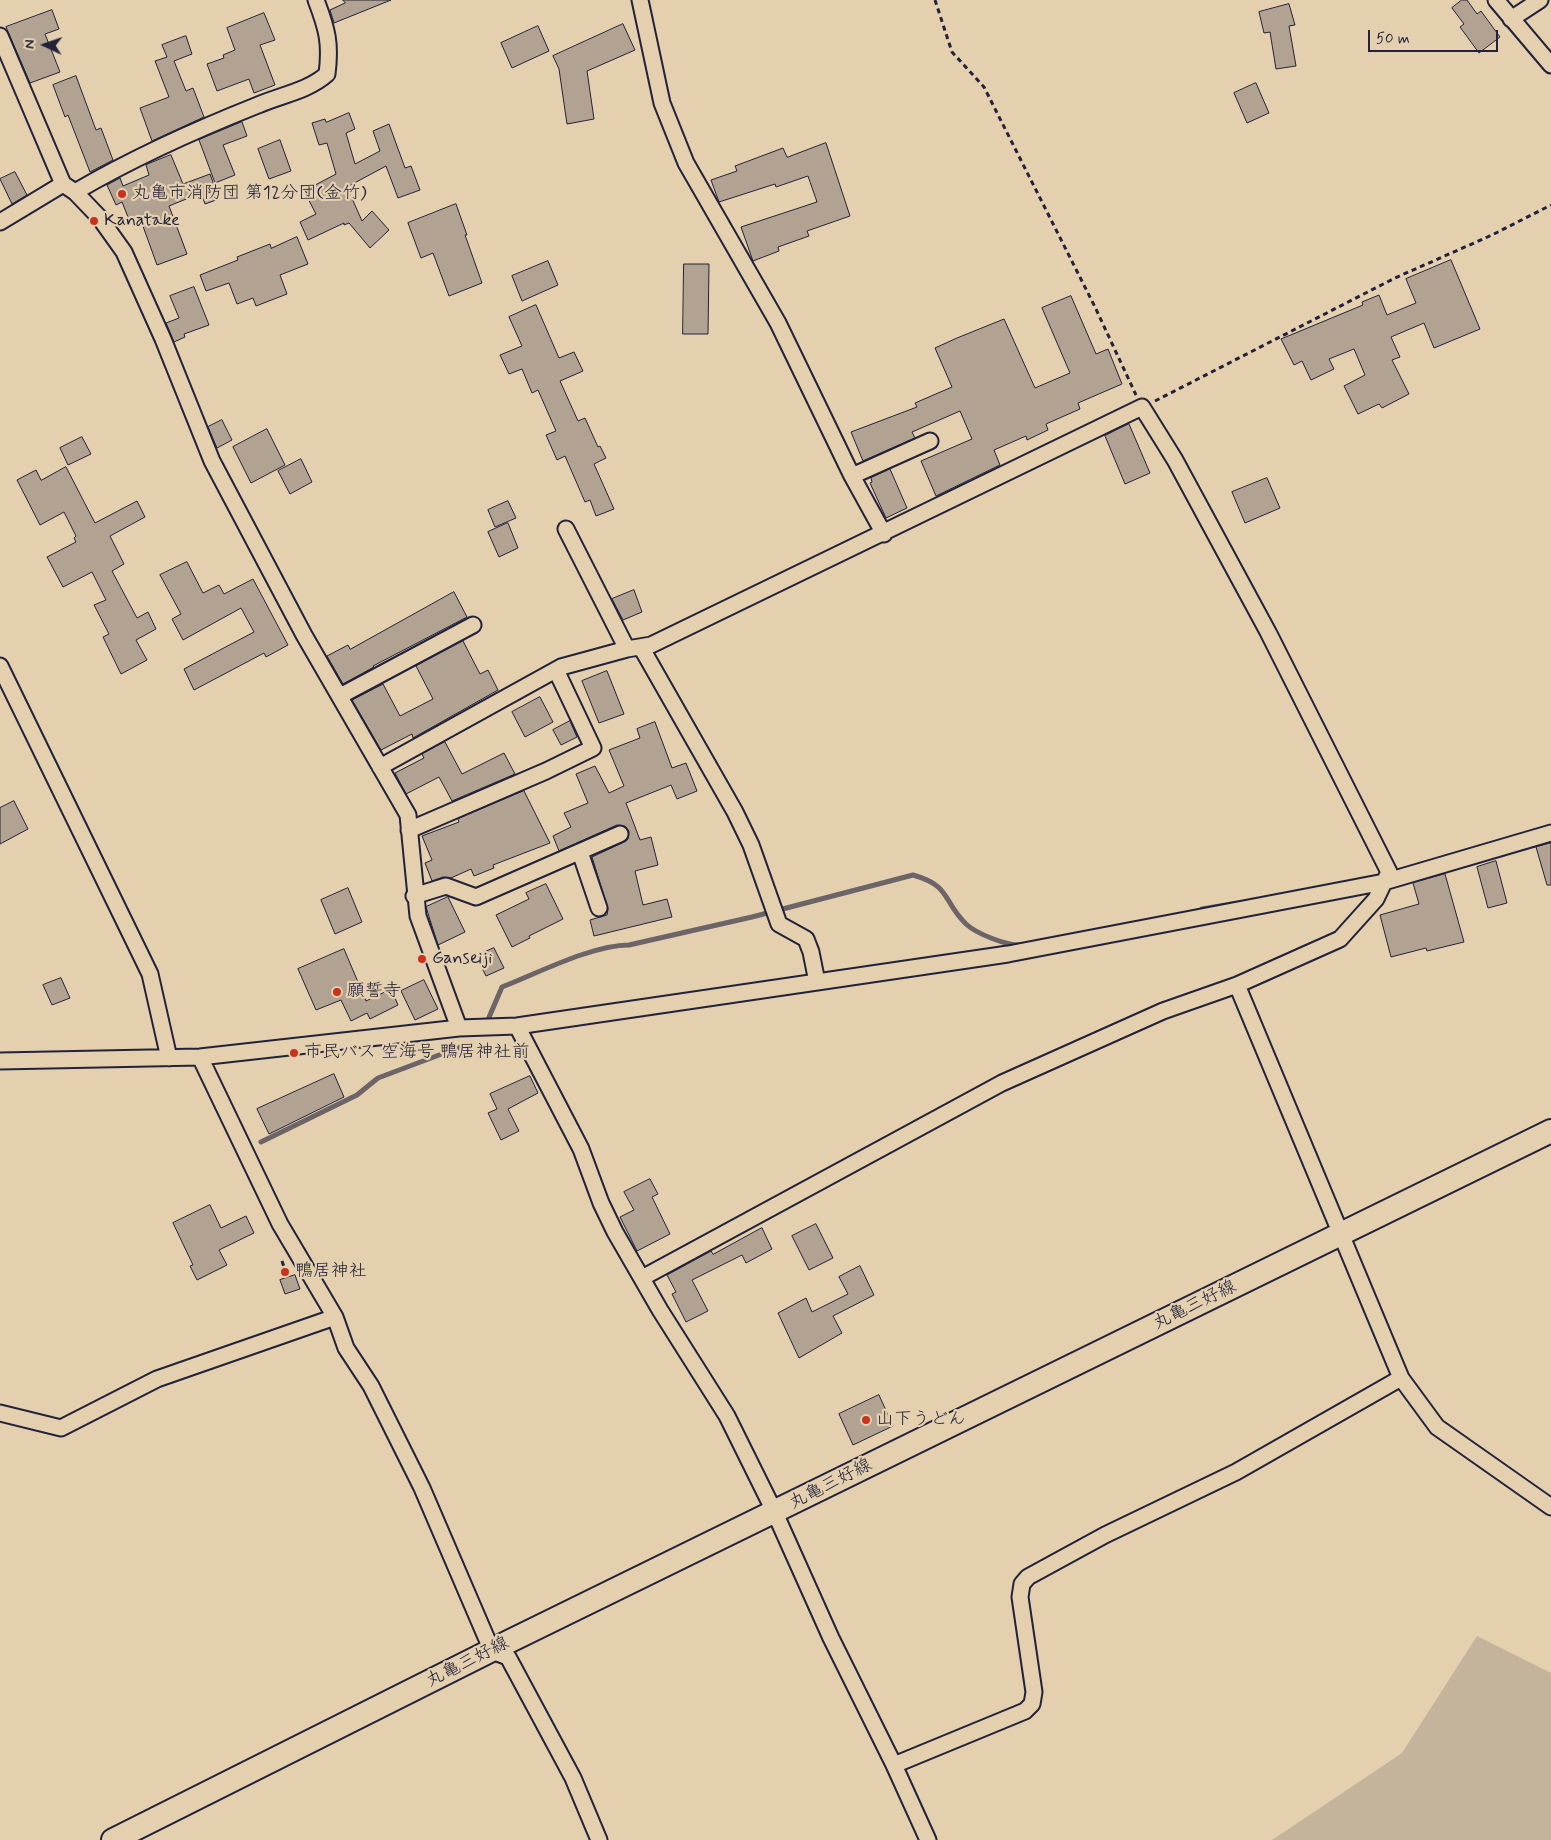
<!DOCTYPE html>
<html>
<head>
<meta charset="utf-8">
<style>
  body { margin:0 }
  #map { position:relative; width:1551px; height:1840px; overflow:hidden; background:#e4d0af; font-family:Mynerve,sans-serif }
  canvas { display:block }
  .north { position:absolute; left:20px; top:20px; width:50px; height:50px; -webkit-text-stroke:4px #e4d0af; paint-order:stroke; rotate:273deg; font-size:14px; font-weight:700; line-height:20px; text-align:center; color:#22223b }
  .north::after { content:''; display:block; margin:auto; width:18px; height:22px; background:#22223b; clip-path:polygon(50% 0,100% 100%,50% 72%,0 100%) }
  .scale { position:absolute; left:1368px; top:30px; width:130px; height:22px; box-sizing:border-box; border:2px solid #22223b; border-top:0; padding-left:6px; font-size:15px; line-height:18px; white-space:nowrap; color:#22223b; -webkit-text-stroke:4px #e4d0af; paint-order:stroke }
</style>
</head>
<body>
<div id="map">
<canvas width="1551" height="1840"></canvas>
<div class="north">N</div>
<div class="scale">50 m</div>
</div>
<script>
const ctx = document.querySelector('canvas').getContext('2d');
ctx.lineJoin = 'round';
function paint(path, color) {
  ctx.fillStyle = color;
  ctx.fill(path, 'evenodd');
}
function stroke(path, color, width, dash) {
  ctx.strokeStyle = color;
  ctx.lineWidth = width;
  ctx.lineCap = dash ? 'butt' : 'round';
  ctx.setLineDash(dash || []);
  ctx.stroke(path);
}
function write(font, color, halo, rows, align = 'center') {
  ctx.font = font + ' Mynerve,"Klee One",sans-serif';
  ctx.lineWidth = 4.5;
  ctx.setLineDash([]);
  ctx.textBaseline = 'middle';
  ctx.strokeStyle = halo;
  ctx.fillStyle = color;
  for (const [text, x, y, turn = 0] of rows) {
    ctx.save();
    ctx.translate(x, y);
    ctx.rotate((+turn || 0) * Math.PI / 180);
    ctx.textAlign = isNaN(turn) ? turn : align;
    if (halo) ctx.strokeText(text, 0, 0);
    ctx.fillText(text, 0, 0);
    ctx.restore();
  }
}
const green = new Path2D(`
  M1477,1636L1551,1673V1840H1272L1402,1753Z`);
const stream = new Path2D(`
  M1202,909L1238,903
  M487,1022L502,987C538,973 592,945 629,945L752,917L913,875C952,886 942,901 966,924C977,934 1005,945 1020,945
  M261,1142L357,1095L378,1078L463,1046`);
const building = new Path2D(`
  M343,0H391L334,23L330,10L345,3Z
  M1462,0H1467L1477,14L1481,11L1500,37L1479,53L1460,27L1464,24L1452,8Z
  M1289,4L1295,25L1289,26L1296,66L1276,69L1270,32L1264,33L1259,12Z
  M52,10L59,29L45,34L60,72L30,83L6,27Z
  M264,13L275,40L260,45L275,85L254,93L249,79L217,91L207,64L224,58L223,55L235,50L227,28Z
  M623,24L635,50L587,71L594,119L567,124L559,69L553,56Z
  M538,26L549,51L512,68L501,43Z
  M186,36L192,54L174,61L186,91L193,88L204,117L152,141L140,108L169,97L155,61L167,57L162,45Z
  M76,76L96,130L101,128L113,160L90,172L68,115L65,117L53,85Z
  M1256,83L1269,113L1247,123L1234,93Z
  M349,113L355,129L346,133L355,164L380,151L373,131L389,124L405,168L411,166L420,190L398,198L386,166L347,187L362,221L372,211L389,230L370,248L349,223L344,225V223L308,240L300,222L316,214L304,191L336,174L327,143L319,145L312,123L325,119L326,122Z
  M242,122L247,136L223,145L235,175L215,183L199,140Z
  M280,140L291,171L269,179L258,149Z
  M826,143L850,216L807,231L809,236L778,247L779,251L753,261L741,227L817,202L808,176L776,187L775,184L719,202L711,180L737,171L735,166L783,148L787,157Z
  M171,155L183,184L210,174L219,199L205,204L201,193L169,206L187,254L157,265L140,218L130,222L122,202L116,205L107,185L120,178L123,186L149,175L146,165Z
  M15,172L27,195L12,204L0,179Z
  M456,204L467,235H465L482,283L449,296L433,253L421,258L408,223Z
  M297,237L308,264L280,275L287,294L256,306L253,298L237,304L229,283L206,291L200,275L238,260L237,257L270,244L271,248Z
  M1451,260L1480,329L1434,348L1424,323L1391,337L1400,357L1392,360L1409,394L1382,408L1379,404L1358,414L1344,386L1365,375L1354,349L1329,359L1334,369L1311,380L1302,361L1294,365L1281,339L1363,305L1362,302L1379,295L1387,315L1416,303L1406,279Z
  M548,261L558,285L522,301L512,276Z
  M684,264H709L708,334H683Z
  M194,287L209,325L184,334L185,337L174,342L166,323L179,318L170,296Z
  M1071,296L1096,354L1108,349L1122,384L1078,403L1080,409L1046,424L1048,430L1027,440L1026,436L994,450L1000,465L936,496L921,461L972,439L960,411L912,432L915,438L863,461L851,432L917,407L915,403L952,387L935,348L957,338L1004,319L1035,388L1070,373L1042,308Z
  M536,305L559,358L574,352L583,371L560,381L578,421L585,418L598,447L600,446L606,458L594,464L614,509L596,516L590,500L585,502L565,456L557,460L546,435L556,431L538,390L532,393L522,369L509,374L500,355L522,346L509,317Z
  M222,420L232,440L217,448L208,427Z
  M1129,424L1150,473L1125,484L1105,436Z
  M267,429L285,465L251,483L233,447Z
  M82,437L91,454L68,465L60,448Z
  M301,459L312,482L290,494L278,471Z
  M66,467L95,523L137,501L145,517L110,536L124,564L112,571L137,618L148,612L156,629L136,640L147,660L121,674L103,637L109,634L94,605L106,600L92,572L63,587L47,557L76,542L74,538L76,536L64,512L40,525L17,480L36,470L41,480Z
  M890,469L907,508L886,518L870,483L872,482L871,478Z
  M1267,478L1280,508L1245,523L1232,492Z
  M508,501L516,518L495,527L488,510Z
  M508,523L518,548L499,557L488,532Z
  M187,562L203,593L219,585L224,594L253,579L288,645L266,657L264,653L194,690L184,669L254,632L241,608L183,640L172,619L181,614L160,575Z
  M634,590L642,612L623,620L612,599Z
  M454,592L467,617L373,666L374,667L343,684L327,656L348,645L350,649Z
  M463,641L480,674L488,670L498,690L413,738L412,734L381,750L352,700L383,684L400,716L433,699L416,666Z
  M607,671L624,714L599,723L582,681Z
  M540,697L553,722L525,737L512,712Z
  M570,721L577,737L561,745L553,730Z
  M655,722L672,768L686,763L697,791L677,799L671,785L626,803L640,840L651,837L658,865L635,871L643,905L667,899L672,917L594,936L590,920L607,915L608,909L592,857L624,842L628,839L629,831L625,826L617,825L559,851L553,836L571,827L564,813L588,803L576,774L595,766L609,793L624,786L609,750L640,738L637,729Z
  M445,742L462,774L504,753L515,774L452,801L439,777L406,794L395,773L424,758L422,754Z
  M524,791L550,843L493,865L494,868L474,876L471,869L451,878L443,877L432,881L425,863L432,860L422,836L459,822L458,819Z
  M14,801L28,829L0,844V808Z
  M1551,843V885H1547L1536,847Z
  M1496,861L1507,903L1488,908L1477,867Z
  M1445,874L1464,942L1427,951L1426,948L1391,957L1380,915L1419,904L1413,883Z
  M546,884L563,919L529,936L530,938L512,947L496,915L529,899L526,893Z
  M348,888L362,922L335,934L321,900Z
  M448,897L465,932L438,945L426,907Z
  M494,948L504,968L486,976L476,956Z
  M344,949L366,1001L391,989L398,1005L370,1019L367,1013L351,1021L341,1000L316,1010L298,969Z
  M61,978L70,998L52,1005L43,985Z
  M424,980L438,1009L415,1020L401,991Z
  M334,1074L344,1097L269,1134L257,1109Z
  M530,1076L538,1093L508,1109L519,1131L501,1140L488,1113L497,1109L490,1094Z
  M650,1179L658,1194L652,1197L670,1234L637,1251L620,1217L634,1210L624,1192Z
  M210,1205L221,1228L246,1216L254,1233L219,1250L227,1265L197,1280L190,1266L193,1265L173,1223Z
  M816,1224L833,1258L809,1270L792,1236Z
  M762,1228L772,1249L746,1263L742,1255L692,1280L708,1311L686,1322L672,1294L676,1292L667,1275L711,1251L713,1254Z
  M860,1266L874,1295L833,1316L842,1333L799,1358L778,1313L806,1298L812,1312L848,1294L839,1277Z
  M295,1275L300,1289L285,1294L280,1280Z
  M879,1395L893,1426L853,1445L839,1414Z`);
const path = new Path2D(`
  M935,0L952,52L984,87L1095,307L1136,395
  M1155,401L1395,278L1492,235L1551,205
  M282,1261L287,1276`);
const street = new Path2D(`
  M640,0L662,103L686,163L778,323L852,476L884,534
  M1496,0L1551,65
  M1511,19L1540,0
  M0,36L63,184L75,192L99,217L124,252L163,339L212,461L304,635L408,815L418,916L459,1028
  M75,192C133,158 195,130 258,105C281,95 308,91 327,74C331,43 327,29 316,0
  M0,222L63,184
  M852,476L930,441
  M566,529L627,649
  M641,647L735,812L751,845L779,924L806,939L811,952L817,982
  M0,666L150,974L169,1058
  M340,696L473,625
  M380,767L561,667L627,649L651,645L1142,407L1175,460L1268,632L1389,872L1376,899L1340,939L1237,985L1163,1011L1002,1083L642,1278
  M409,830L546,771L593,748L556,670
  M580,852L599,908
  M414,896L446,886L476,897L620,834
  M1237,985L1401,1378L1437,1427L1551,1507
  M517,1026L581,1149L601,1203L615,1232L660,1310L727,1416L775,1513L831,1638L894,1765L928,1840
  M200,1057L280,1224L335,1317L346,1348L371,1386L422,1488L492,1651L508,1657L573,1778L599,1840
  M0,1061L200,1057L459,1028L517,1026L1008,954L1384,882L1551,833
  M0,1413L61,1428L157,1379L335,1317
  M894,1765L1025,1711L1032,1704L1034,1692L1020,1597L1022,1584L1028,1577L1105,1535L1236,1472L1401,1378`);
const primary = new Path2D(`
  M113,1840L508,1642L1551,1131`);
const markers = [
  [122,194,5,"#c8321e"],
  [94,221,5,"#c8321e"],
  [422,959,5,"#c8321e"],
  [337,992,5,"#c8321e"],
  [294,1053,5,"#c8321e"],
  [285,1272,5,"#c8321e"],
  [866,1420,5,"#c8321e"]
];
const poiNames = [
  ["丸亀市消防団 第12分団(金竹)",132,194],
  ["Kanatake",104,221],
  ["Ganseiji",432,959],
  ["願誓寺",347,992],
  ["市民バス 空海号 鴨居神社前",304,1053],
  ["鴨居神社",295,1272],
  ["山下うどん",876,1420]
];
const streetNames = [
  ["丸亀三好線",1195,1306,-26],
  ["丸亀三好線",831,1485,-27],
  ["丸亀三好線",468,1663,-27]
];
paint(green, '#c5b49c');
stroke(stream, '#6c6467', 5);
paint(building, '#b1a291');
stroke(building, '#22223b', 1);
stroke(street, '#22223b', 19);
stroke(primary, '#22223b', 26);
stroke(path, '#22223b', 3, [5, 4]);
stroke(street, '#e4d0af', 15);
stroke(primary, '#e4d0af', 22);
for (const [x, y, r, color] of markers) {
  const dot = new Path2D();
  dot.arc(x, y, r, 0, 2 * Math.PI);
  ctx.fillStyle = color;
  ctx.fill(dot);
  stroke(dot, '#e4d0af', 2);
}
write('18px', '#22223b', '#e4d0af', poiNames, 'left');
write('18px', '#22223b', '#e4d0af', streetNames);
</script>
</body>
</html>
